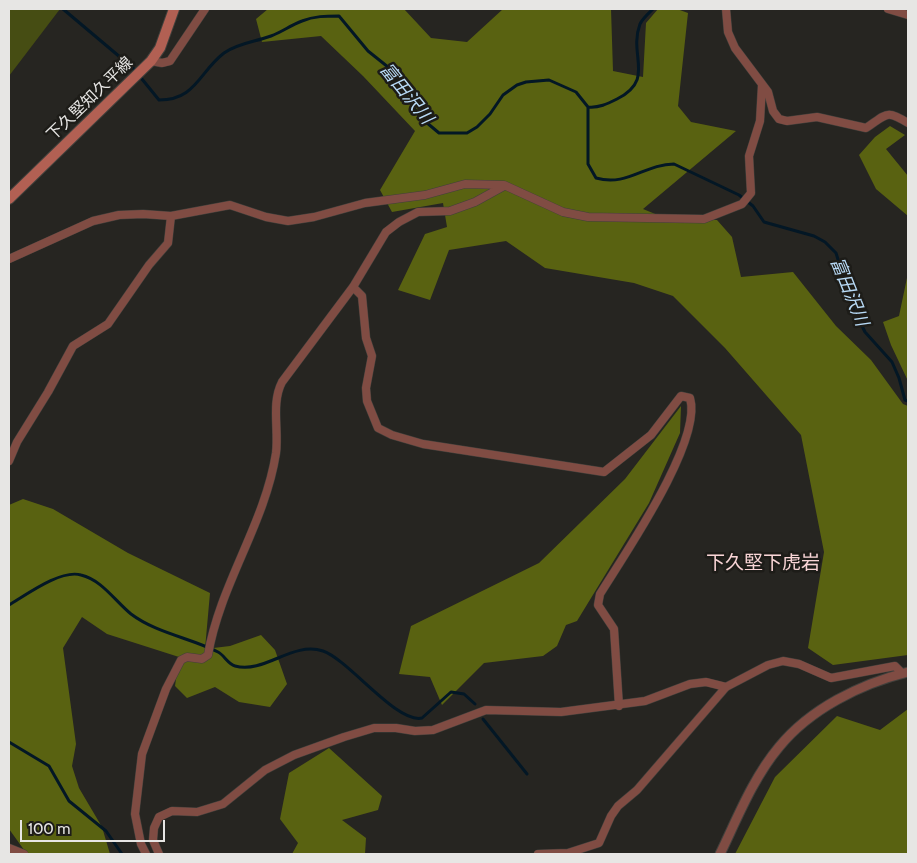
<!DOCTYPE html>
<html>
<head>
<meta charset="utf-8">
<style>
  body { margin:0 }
  #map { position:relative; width:917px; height:863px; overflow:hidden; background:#262521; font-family:Cabin,sans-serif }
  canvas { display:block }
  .frame { position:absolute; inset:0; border:10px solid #e7e6e4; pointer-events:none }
  .scale { position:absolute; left:20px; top:820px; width:145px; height:22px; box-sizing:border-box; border:2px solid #e7e6e4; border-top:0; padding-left:6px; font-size:15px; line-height:18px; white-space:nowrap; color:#e7e6e4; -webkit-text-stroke:4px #1d1c18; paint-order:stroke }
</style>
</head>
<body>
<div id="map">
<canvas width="917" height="863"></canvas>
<div class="frame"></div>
<div class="scale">100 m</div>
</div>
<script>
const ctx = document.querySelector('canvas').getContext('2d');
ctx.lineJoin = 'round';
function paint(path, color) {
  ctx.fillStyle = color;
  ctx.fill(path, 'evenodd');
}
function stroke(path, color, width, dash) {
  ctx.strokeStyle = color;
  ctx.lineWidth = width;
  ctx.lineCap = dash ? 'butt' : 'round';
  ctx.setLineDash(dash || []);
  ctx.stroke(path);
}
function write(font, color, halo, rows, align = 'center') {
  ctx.font = font + ' Cabin,"Noto Sans JP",sans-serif';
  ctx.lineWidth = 5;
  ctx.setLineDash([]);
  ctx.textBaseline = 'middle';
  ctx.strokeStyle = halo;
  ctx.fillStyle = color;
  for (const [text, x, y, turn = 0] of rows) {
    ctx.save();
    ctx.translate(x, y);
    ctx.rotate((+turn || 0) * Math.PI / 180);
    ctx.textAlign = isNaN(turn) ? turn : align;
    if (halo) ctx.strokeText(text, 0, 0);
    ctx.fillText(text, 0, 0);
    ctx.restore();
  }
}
const green = new Path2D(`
  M9,9H60L9,76Z`);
const forest = new Path2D(`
  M268,9H404L431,38L467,42L503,9H611L613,71L643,77L646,23L658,9H677L688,13L678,106L691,122L736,131L643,209L670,220H717L732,237L741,277L793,272L836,326L871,360L903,404L908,406V655L833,665L808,648L824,552L801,435L725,348L673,296L634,283L545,268L506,241L449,250L430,300L398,290L425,234L447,227L443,203L392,212L380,190L415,131L363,76L321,36L262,42L256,19Z
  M890,126L905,135L886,149L908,176V216L876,189L859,155L875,137Z
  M908,273V381L891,345L883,322L899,316Z
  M681,406L680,433L649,503L577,621L566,625L557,646L543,656L484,663L442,705L430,677L399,674L411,626L539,563L625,479Z
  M23,499L53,509L128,553L210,593L205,649L230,646L261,635L275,650L287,684L270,707L239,702L215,687L187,698L175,686L179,657L107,634L82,617L63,648L76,744L72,766L79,788L102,827L110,854H27L9,829V505Z
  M908,709V854H735L775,777L837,716L880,730Z
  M329,748L382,796L378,810L342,820L366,838L365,854H292L298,843L280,819L289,773Z`);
const stream = new Path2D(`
  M63,9L133,68L159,100C196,100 199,72 224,53C238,43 255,42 271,36C282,32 291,25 302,21C314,16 326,16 339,16L368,51L388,67L420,117L439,133H467L477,127L490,114L503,95L517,85L526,82L549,80L576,92L588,107V164L596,178C627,187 645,164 674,164L739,195L753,206L764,222L814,236L825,242L836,253L854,310L865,332L892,362L899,378L905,400L908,401
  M588,107C599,108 607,104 617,99C656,79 628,56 640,24C643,18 649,13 653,9
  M9,605C26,595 61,569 81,575C102,580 115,601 131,614C156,633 191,638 218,652C224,655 228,664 235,666C265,674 292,641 323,651C349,660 397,724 422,718L451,692L464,694L475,704
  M483,719L527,774
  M9,742L49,766L69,801L106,831L122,854`);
const minor = new Path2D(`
  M726,9L728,32L735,48L768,92L773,111L779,119L787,121L817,117L866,128C887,114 886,109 908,123
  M888,9L908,15
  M151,61L162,63L170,61L205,9
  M9,259L93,221L119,215L143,214L171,216L230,205L266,217L288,221L314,217L365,203L425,195L465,184L504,185L563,212L588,217L704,219L742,204L751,193L749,156L760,121L762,85
  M353,287L362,296L366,338L372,356L366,388L367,401L378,428L392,435L423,444L604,472L651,435L681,396L690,398C703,441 624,555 600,594L598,605L614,629L619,706
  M9,461L17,442L48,392L73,346L108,324L149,265L168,243L171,216
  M9,848L24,854
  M146,854L141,844L135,814L142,754L166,689L181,660L187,657L202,659L208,655C220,584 265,524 276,453C279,430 271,403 282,382L353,287L386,232L399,222L418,212L450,211L475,202L504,186
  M159,854L153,840L154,828L159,817L172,811L197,812L223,804L265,770L294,755L344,737L374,728H396L415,731L433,730L486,710L561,712L645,701L690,684L706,682L726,687
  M538,854L568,853L599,843L611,816L618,806L637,790L726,687L768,665L783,661L799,664L831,678L895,666L902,673`);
const tertiary = new Path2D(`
  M720,854C737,819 753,778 779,747C810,709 860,684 908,672`);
const secondary = new Path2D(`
  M9,199L151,61L160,48L174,9`);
const streetNames = [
  ["下久堅知久平線",90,99,-44]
];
const waterNames = [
  ["富田沢川",406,94,51],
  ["富田沢川",849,292,68]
];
const quarterNames = [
  ["下久堅下虎岩",763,563]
];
paint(green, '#464d13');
paint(forest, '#596211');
stroke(stream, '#031725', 3);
stroke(minor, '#41403c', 9);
stroke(tertiary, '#41403c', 11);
stroke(secondary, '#41403c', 12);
stroke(minor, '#804c43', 8);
stroke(tertiary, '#804c43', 9);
stroke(secondary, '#b26053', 10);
write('16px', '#e7e6e4', '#1d1c18', streetNames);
write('italic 18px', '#b8daf6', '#1d1c18', waterNames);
write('19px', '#f9d5d6', '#1d1c18', quarterNames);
</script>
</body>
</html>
